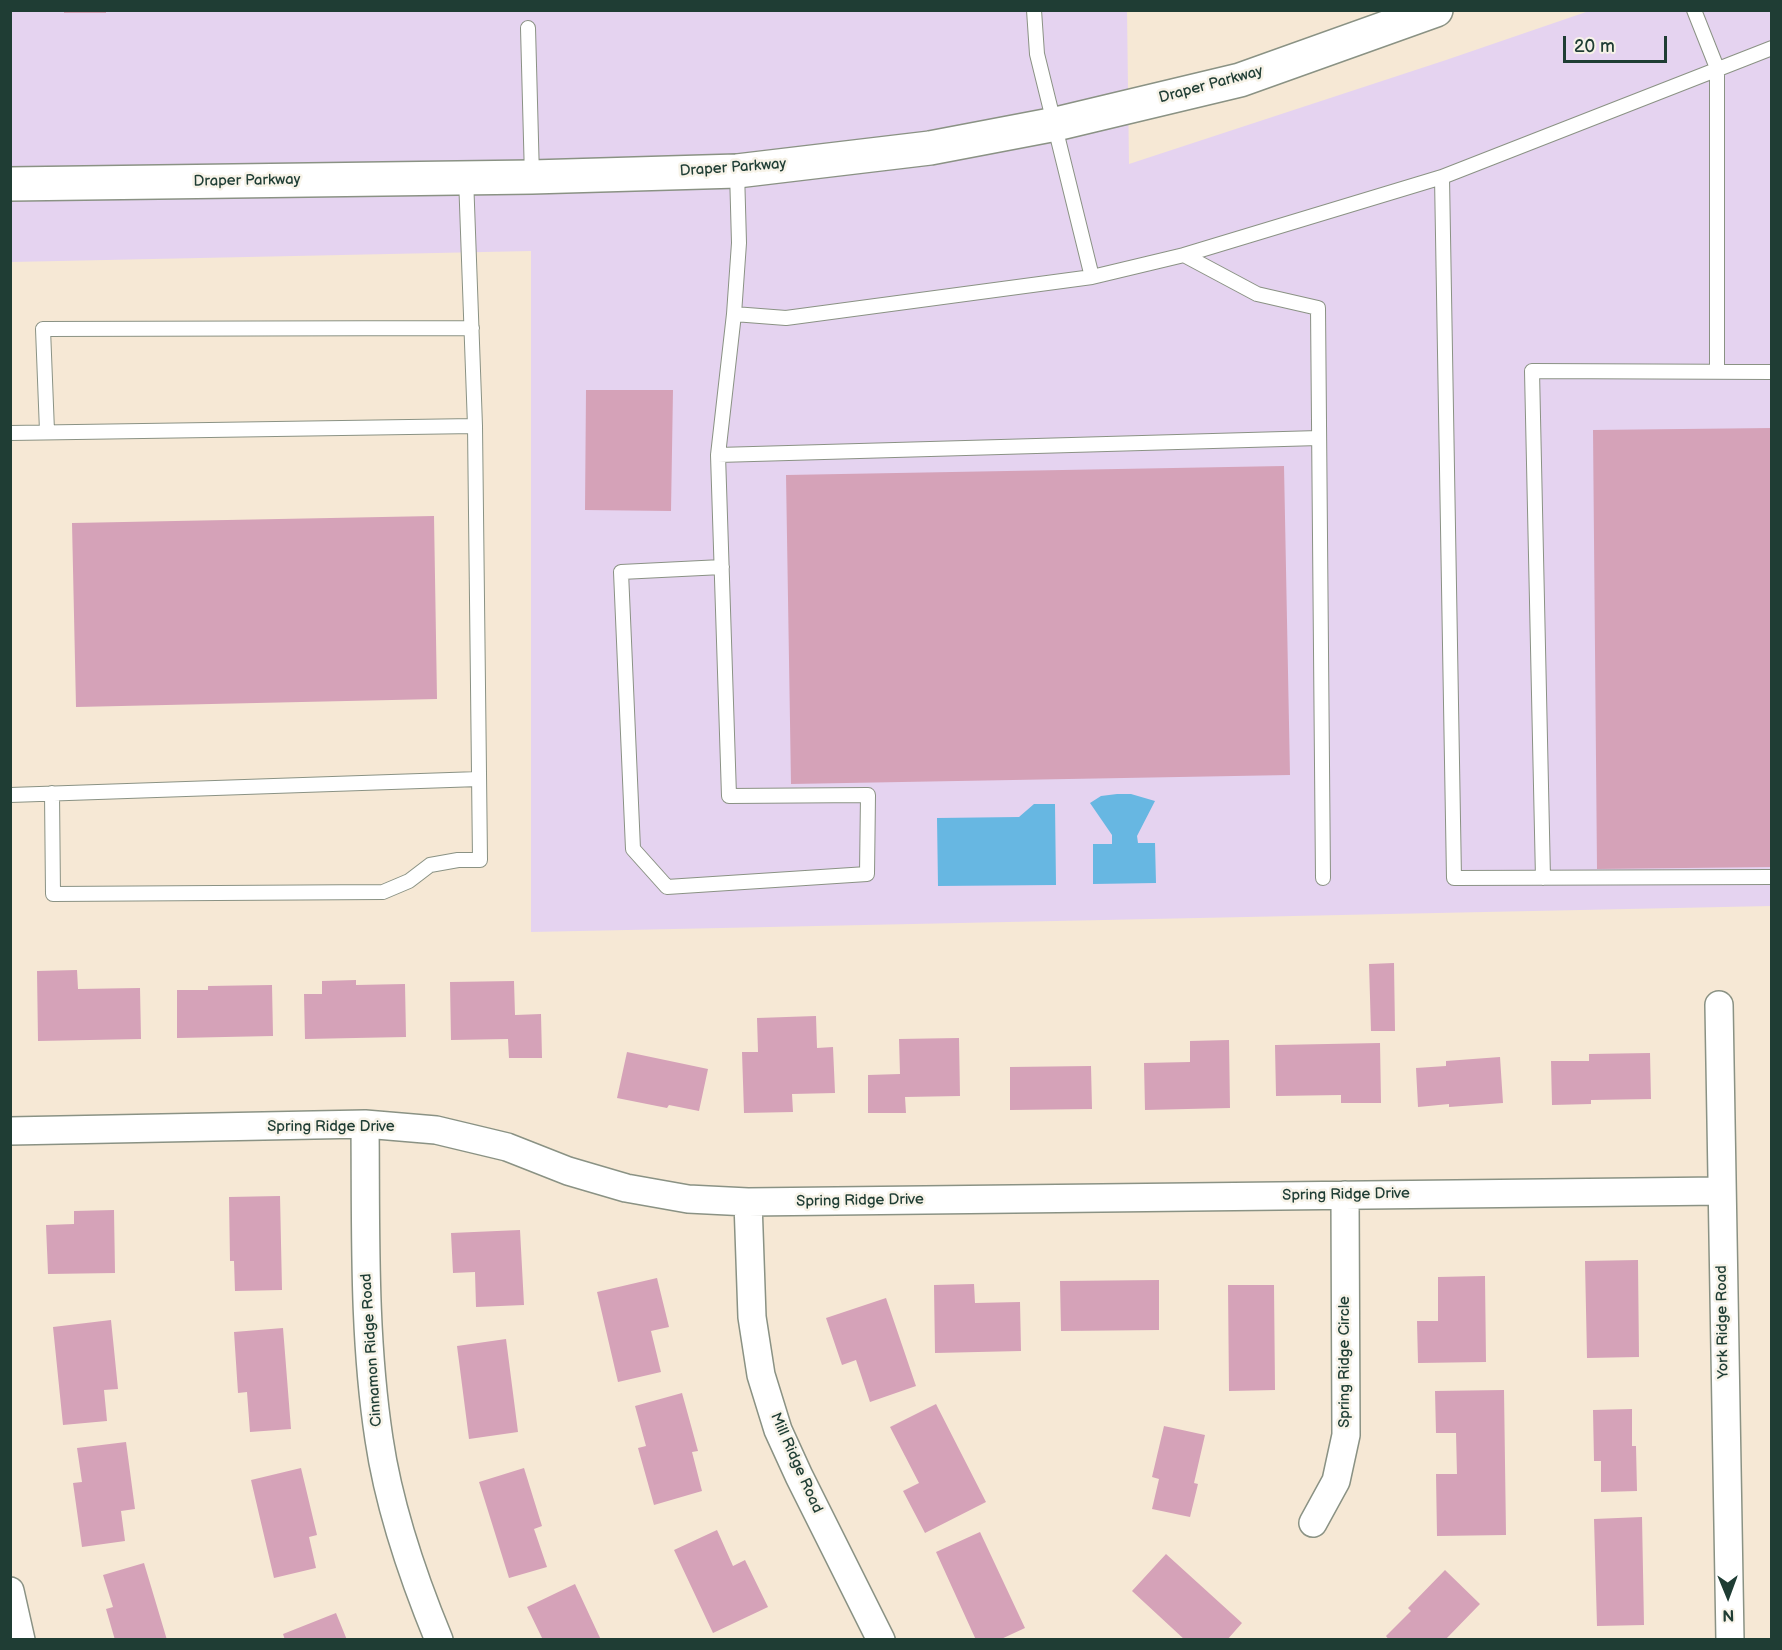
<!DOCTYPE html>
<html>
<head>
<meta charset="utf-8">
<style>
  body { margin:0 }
  #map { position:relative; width:1782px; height:1650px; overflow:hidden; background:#f6e8d5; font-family:"Balsamiq Sans",sans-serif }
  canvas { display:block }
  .frame { position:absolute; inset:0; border:12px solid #1f3d34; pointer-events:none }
  .north { position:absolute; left:1698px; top:1566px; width:60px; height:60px; -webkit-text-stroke:4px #f7f3e8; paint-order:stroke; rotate:179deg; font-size:16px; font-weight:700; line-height:24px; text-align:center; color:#1f3d34 }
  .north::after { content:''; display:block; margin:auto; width:21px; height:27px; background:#1f3d34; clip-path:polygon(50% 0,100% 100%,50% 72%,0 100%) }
  .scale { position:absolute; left:1563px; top:36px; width:104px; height:27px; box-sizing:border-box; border:3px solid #1f3d34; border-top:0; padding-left:8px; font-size:18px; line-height:21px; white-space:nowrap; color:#1f3d34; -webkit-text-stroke:4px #f7f3e8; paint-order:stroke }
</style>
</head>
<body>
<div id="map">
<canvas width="1782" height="1650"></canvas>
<div class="frame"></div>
<div class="north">N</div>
<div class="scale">20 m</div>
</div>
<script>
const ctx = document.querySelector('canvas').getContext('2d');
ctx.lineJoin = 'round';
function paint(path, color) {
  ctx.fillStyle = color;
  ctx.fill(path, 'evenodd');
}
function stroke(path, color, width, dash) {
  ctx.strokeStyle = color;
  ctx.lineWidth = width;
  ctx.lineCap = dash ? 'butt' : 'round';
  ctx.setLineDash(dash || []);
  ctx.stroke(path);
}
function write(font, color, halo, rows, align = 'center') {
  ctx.font = font + ' "Balsamiq Sans",sans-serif';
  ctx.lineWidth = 5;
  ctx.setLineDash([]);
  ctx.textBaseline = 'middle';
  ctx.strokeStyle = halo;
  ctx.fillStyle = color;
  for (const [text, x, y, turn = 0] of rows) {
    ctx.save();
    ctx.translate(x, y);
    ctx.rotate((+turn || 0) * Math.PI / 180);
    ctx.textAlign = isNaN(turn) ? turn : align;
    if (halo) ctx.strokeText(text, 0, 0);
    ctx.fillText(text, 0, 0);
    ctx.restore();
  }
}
const built = new Path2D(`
  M10,11H1127L1129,164L1446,60L1589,11H1771V906L531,932V251L11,262Z`);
const water = new Path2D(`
  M1117,794H1131L1155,801L1137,836L1138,843H1155L1156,883L1093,884V844H1112V835L1090,803L1101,796Z
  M1034,804H1055L1056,885L938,886L937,818L1019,817Z`);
const building = new Path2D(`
  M64,10H106V13H64Z
  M586,390H673L671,511L585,510Z
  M1772,428V867L1597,869L1593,430Z
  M1284,466L1290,775L791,784L786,475Z
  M434,516L437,699L76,707L72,523Z
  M1394,963L1395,1031H1371L1369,964Z
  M77,970L78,989L140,988L141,1039L38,1041L37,971Z
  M356,980V985L405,984L406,1037L305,1039L304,994H322V981Z
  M514,981L515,1015L541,1014L542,1058H509L508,1039L451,1040L450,982Z
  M272,985L273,1036L177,1038V990H208V986Z
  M816,1016L817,1048L833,1047L835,1093L792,1094L793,1112L744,1113L742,1052H758L757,1018Z
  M959,1038L960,1096L905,1097L906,1113H868V1075L900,1074L899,1039Z
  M1229,1040L1230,1108L1145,1110L1144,1063L1190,1062V1041Z
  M1380,1043L1381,1103H1341V1095L1276,1096L1275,1045Z
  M627,1052L708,1069L699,1111L669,1105L667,1108L617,1098Z
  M1650,1053L1651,1099L1591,1100V1104L1552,1105L1551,1061H1589V1054Z
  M1500,1057L1503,1103L1449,1107V1104L1418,1107L1416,1068L1446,1066V1061Z
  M1091,1066L1092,1109L1010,1110V1067Z
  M280,1196L282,1290L235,1291L234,1261H230L229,1197Z
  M114,1210L115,1273L48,1274L46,1225L74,1224V1211Z
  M520,1230L524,1305L476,1307L475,1272L453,1273L451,1233Z
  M1638,1260L1639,1357L1587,1358L1585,1261Z
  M1485,1276L1486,1362L1418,1363L1417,1321H1438V1277Z
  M657,1278L669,1327L651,1331L661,1372L618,1382L597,1292Z
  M1159,1280V1330L1061,1331L1060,1281Z
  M974,1284L975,1303L1020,1302L1021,1351L935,1353L934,1285Z
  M1228,1285H1274L1275,1390L1229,1391Z
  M886,1298L916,1386L870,1402L856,1360L842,1365L826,1318Z
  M111,1320L118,1389L104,1390L107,1421L63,1425L53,1327Z
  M283,1328L291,1429L250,1432L247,1392L238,1393L234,1332Z
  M506,1339L518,1432L469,1439L457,1346Z
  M1504,1390L1506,1535L1437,1536L1436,1474H1457L1456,1433H1436L1435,1391Z
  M682,1393L698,1451L692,1452L702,1491L654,1505L638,1448L646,1446L635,1406Z
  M936,1404L986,1502L925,1533L903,1491L919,1483L890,1427Z
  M1632,1409V1446H1636L1637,1491L1601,1492V1461H1594L1593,1410Z
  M1164,1426L1205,1435L1194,1483L1198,1484L1190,1517L1152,1509L1159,1479L1152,1477Z
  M126,1442L135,1509L121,1511L125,1541L82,1547L73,1483L82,1482L77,1448Z
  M301,1468L317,1535L309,1537L316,1568L274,1578L251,1480Z
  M524,1468L542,1526L534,1529L547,1567L509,1578L479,1482Z
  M1642,1517L1644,1625L1597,1626L1594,1519Z
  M717,1530L733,1566L745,1560L768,1607L713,1633L674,1550Z
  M980,1532L1025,1628L999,1640H976L936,1552Z
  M1166,1554L1242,1623L1227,1640H1185L1132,1591Z
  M144,1563L167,1640H115L106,1609L113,1607L103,1575Z
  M1445,1570L1480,1604L1445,1640H1389L1386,1636L1411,1611L1408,1608Z
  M575,1584L601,1640H543L527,1607Z
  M336,1613L347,1640H285L283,1634Z`);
const lane = new Path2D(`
  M1034,10L1037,54L1092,277L1184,255L1442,177
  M1694,10L1717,68V372
  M528,28L532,177
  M1772,48L1442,177L1454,878L1772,877
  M737,171L739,243L734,314L786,318L1092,277
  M1184,255L1257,294L1318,308L1323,878
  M47,431L43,329L472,328
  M10,433L475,426
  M718,455L734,314
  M722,567L621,572L633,849L667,887L867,874L868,795L729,796L718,455L1319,438
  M52,793L53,894L383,892L409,881L430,865L458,860H480L475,426L466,177
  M10,795L479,779
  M1543,878L1532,371L1772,372`);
const street = new Path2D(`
  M1719,1005L1730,1640
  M365,1124C366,1229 363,1334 379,1439C389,1507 413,1577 439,1640
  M10,1131L365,1124L436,1130L507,1147L568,1171L626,1188L688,1199L748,1202L1721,1191
  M748,1202L752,1317L761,1375L778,1430L799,1476L881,1640
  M1313,1523L1336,1481L1346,1435L1345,1195
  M10,1591L21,1640`);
const primary = new Path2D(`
  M10,184L532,177L737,171L930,148L1056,124L1240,80L1436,10`);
const streetNames = [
  ["Draper Parkway",1211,85,-15],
  ["Draper Parkway",733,168,-4],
  ["Draper Parkway",247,181,-1],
  ["Spring Ridge Drive",331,1127],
  ["Spring Ridge Drive",1346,1195,-1],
  ["Spring Ridge Drive",860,1201,-1],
  ["York Ridge Road",1723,1322,-91],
  ["Cinnamon Ridge Road",372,1350,-94],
  ["Spring Ridge Circle",1345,1362,-90],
  ["Mill Ridge Road",796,1463,66]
];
paint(built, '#e5d3f0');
paint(water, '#67b7e2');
paint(building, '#d5a2b8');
stroke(lane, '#8a9284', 16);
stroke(street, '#8a9284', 30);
stroke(primary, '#8a9284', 36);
stroke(lane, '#fff', 14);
stroke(street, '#fff', 27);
stroke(primary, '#fff', 33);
write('15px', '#1f3d34', '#f7f3e8', streetNames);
</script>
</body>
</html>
